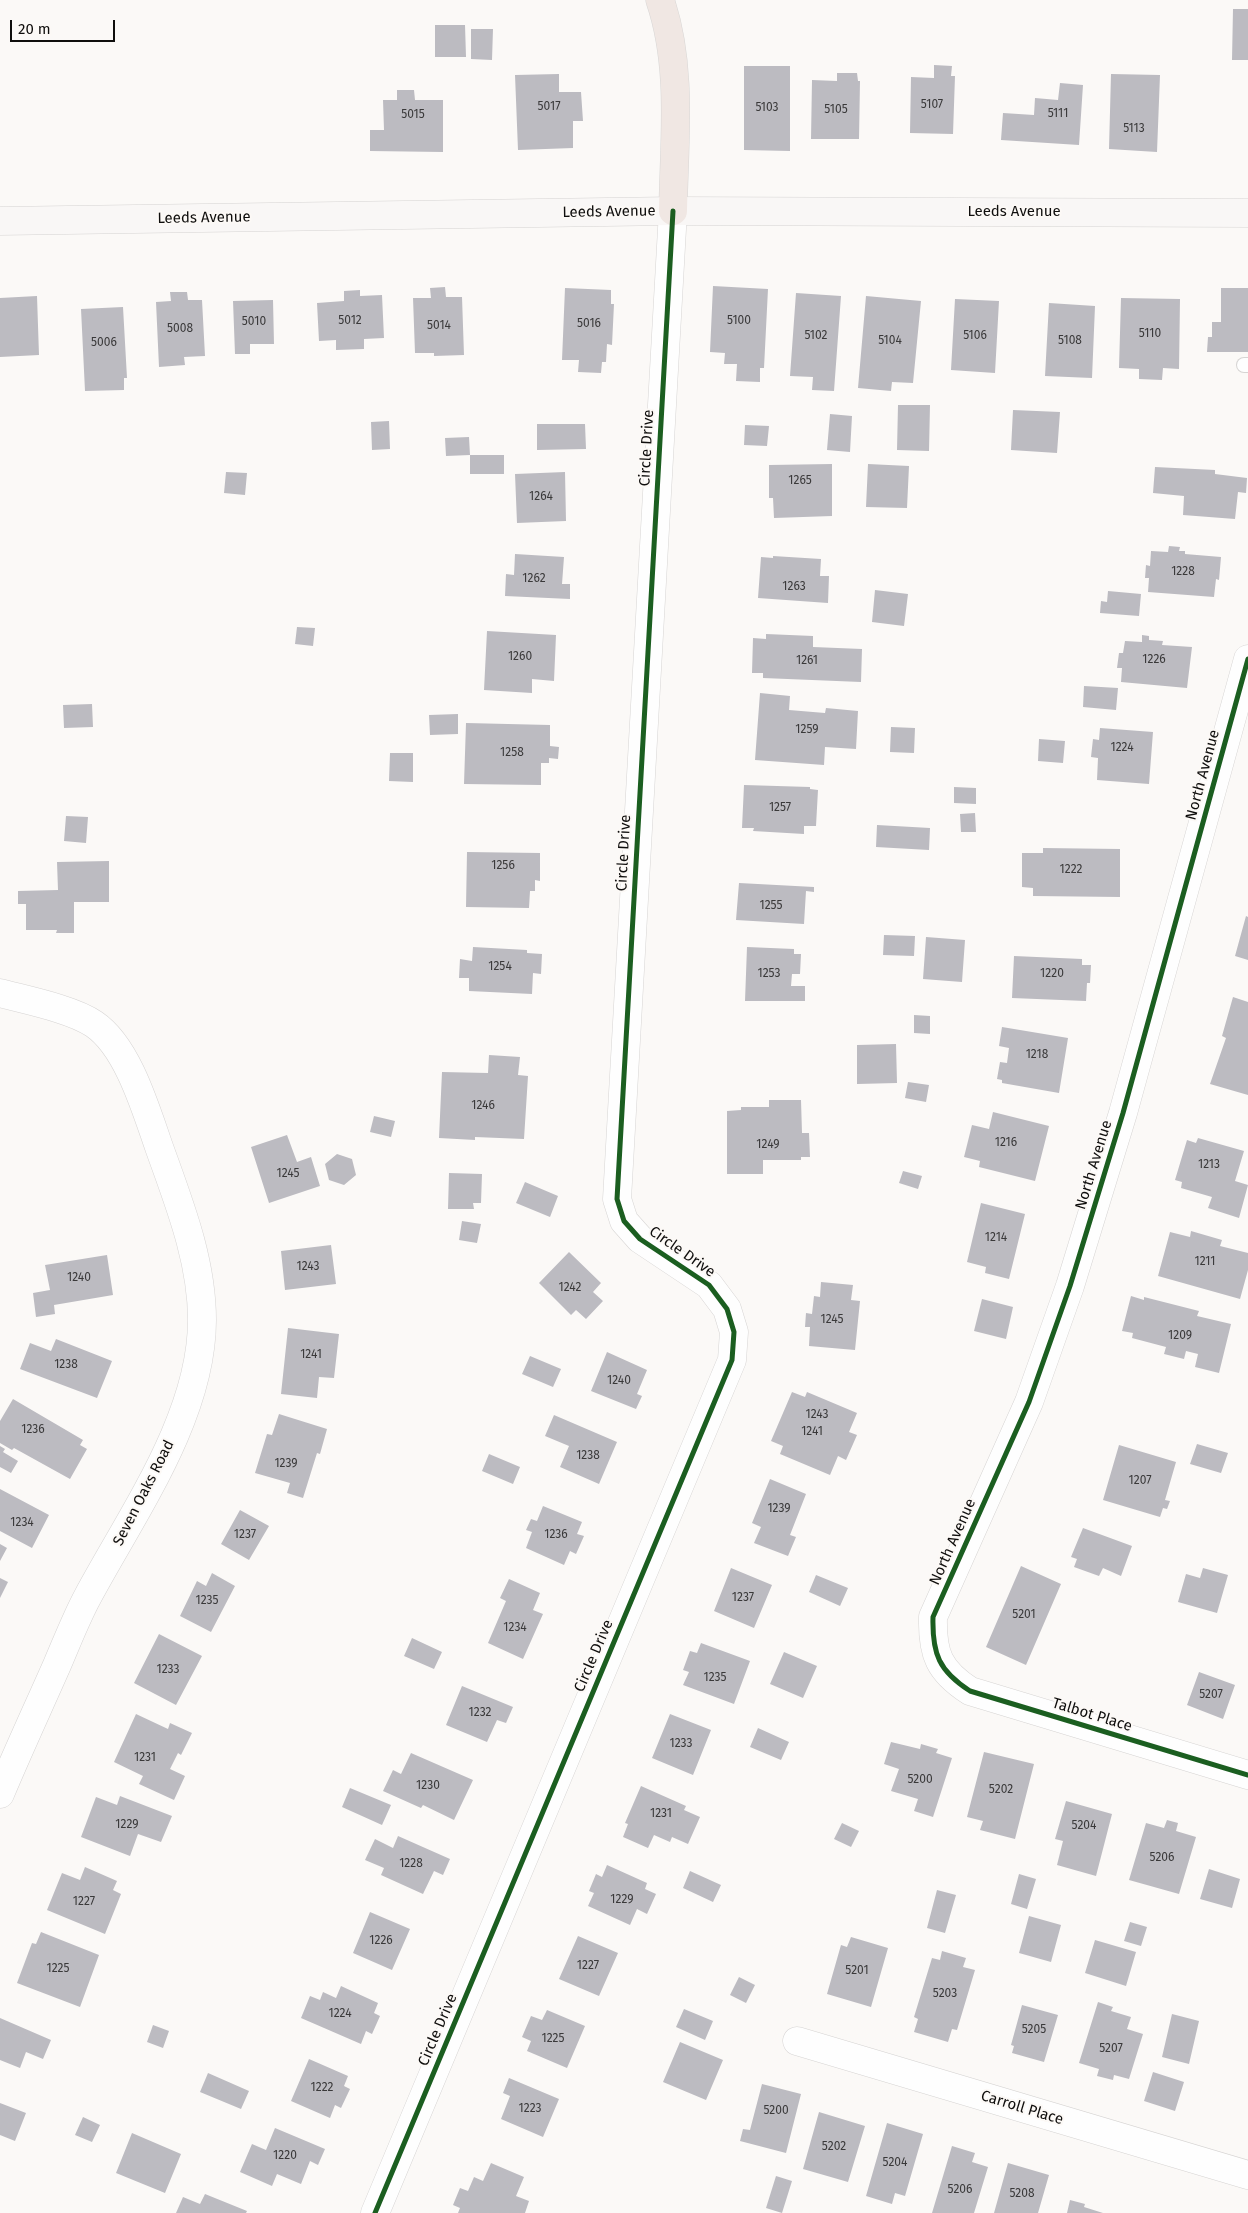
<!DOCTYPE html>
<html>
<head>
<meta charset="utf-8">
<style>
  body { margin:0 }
  #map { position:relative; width:1248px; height:2213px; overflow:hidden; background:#fbf9f7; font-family:"Fira Sans",sans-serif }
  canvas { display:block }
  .scale { position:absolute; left:10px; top:20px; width:105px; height:22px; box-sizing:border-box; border:2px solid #0f0e0d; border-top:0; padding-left:6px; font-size:15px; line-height:18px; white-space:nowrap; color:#0f0e0d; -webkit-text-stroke:4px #fcf9f6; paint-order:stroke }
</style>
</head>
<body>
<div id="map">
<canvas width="1248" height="2213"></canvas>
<div class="scale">20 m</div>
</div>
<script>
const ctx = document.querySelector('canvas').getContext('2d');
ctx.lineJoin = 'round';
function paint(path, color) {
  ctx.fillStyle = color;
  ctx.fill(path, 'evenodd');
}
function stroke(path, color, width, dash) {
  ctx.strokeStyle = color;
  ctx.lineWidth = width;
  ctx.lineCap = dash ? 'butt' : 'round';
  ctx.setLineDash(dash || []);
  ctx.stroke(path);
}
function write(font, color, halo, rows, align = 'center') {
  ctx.font = font + ' "Fira Sans",sans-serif';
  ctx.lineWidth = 4;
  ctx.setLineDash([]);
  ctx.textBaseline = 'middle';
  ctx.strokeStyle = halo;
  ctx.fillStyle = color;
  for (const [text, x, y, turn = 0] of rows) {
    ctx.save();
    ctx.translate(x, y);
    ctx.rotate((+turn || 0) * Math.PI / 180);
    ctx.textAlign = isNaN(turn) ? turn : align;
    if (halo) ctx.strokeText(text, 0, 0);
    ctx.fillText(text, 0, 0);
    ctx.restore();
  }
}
const building = new Path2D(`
  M1233,9H1248V60H1232Z
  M435,25H465L466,57H435Z
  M471,29H493L492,60L471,59Z
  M934,65L952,66L951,76H955L953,134L910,133L911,77L934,78Z
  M744,66H790V151L744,150Z
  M837,73H857L858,81H860L859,139H811L812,80L837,81Z
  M559,74V92H581L583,121H573V148L518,150L515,75Z
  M1111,74L1160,75L1157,152L1109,149Z
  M1060,83L1083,85L1079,145L1001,140L1003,113L1034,115L1035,98L1058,100Z
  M397,90H414L415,100H443V152L370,151V130H384L383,100H397Z
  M713,286L768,289L764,368H760V382L736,381L737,364H724L725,353L710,352Z
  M445,287L446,297H462L464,355L434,356V353H415L413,298H431L430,288Z
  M565,288L611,290V304H614L612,345L607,344L606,362H602L601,373L578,372L579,360H562Z
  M1221,288H1248V352H1207L1208,337H1212V322H1221Z
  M360,290V296L382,295L384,338L364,339V349L336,350V340L319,341L317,303L344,301V291Z
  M170,292H187L188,300H202L205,356L184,357L185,365L159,367L156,302L171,301Z
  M796,293L841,296L834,391L812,390L813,377L790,376Z
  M37,296L39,355L0,357V298Z
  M866,296L921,301L913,383L892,382L891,391L858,388Z
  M1121,298L1180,299L1179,369L1163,368L1162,380L1139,379V369L1119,368Z
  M955,299L999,301L995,373L951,370Z
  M273,300L274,344H250V354H235L233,301Z
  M1049,303L1095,306L1092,378L1045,376Z
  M123,307L127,378H124V390L85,391L81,309Z
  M898,405H930L929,451L897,450Z
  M1013,410L1060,412L1057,453L1011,450Z
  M830,414L852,416L850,452L827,450Z
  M389,421L390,449L372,450L371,422Z
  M537,424H585L586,449L537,450Z
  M745,425L769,426L767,446L744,445Z
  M469,437L470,455L446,456L445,438Z
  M470,455H504V474H470Z
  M832,464V516L774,518L773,498H769V465Z
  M868,464L909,466L907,508L866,507Z
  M1155,467L1215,470V474L1247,478L1246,493L1238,492L1235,519L1183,515L1184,496L1153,493Z
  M226,472L247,473L245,495L224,493Z
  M565,472L566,521L517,523L515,474Z
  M1169,546L1180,547L1179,551H1185V554L1221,557L1219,580L1216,579L1214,597L1148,592L1149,578H1145L1146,565L1150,566L1151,551L1168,552Z
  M515,554L564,557L562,584H570V599L505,596L506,574L514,575Z
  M773,556L821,559L820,576H829L828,603L758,598L761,557L773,558Z
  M875,590L908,594L904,626L872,622Z
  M1108,591L1141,594L1139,616L1100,613L1101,601L1107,602Z
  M297,627L315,628L313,646L295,644Z
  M487,631L556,635L554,681L532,679V693L484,690Z
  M766,634L813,636V647L862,649L861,682L763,678V673H752L753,638L766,639Z
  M1142,635L1149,636V640L1163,641L1162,645L1192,647L1187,688L1121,682L1122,668H1117L1119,653H1123L1125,641L1142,642Z
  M1084,686L1118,688L1116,710L1083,707Z
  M760,693L790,696L789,710L825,713L826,708L858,711L856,749L825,747L824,765L755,760Z
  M92,704L93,727L64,728L63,705Z
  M458,714V734L430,735L429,715Z
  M466,723L550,725V746L559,747L558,759L549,758V763H541V785L464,784Z
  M891,727L915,728L914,753L890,752Z
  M1100,728L1153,732L1149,784L1097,780L1098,758L1091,757L1093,739L1099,740Z
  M1039,739L1065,741L1063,763L1038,761Z
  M390,753H413V782L389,781Z
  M744,785L810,787V789L818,790L816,826H804V834L753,831L754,828H742Z
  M954,787L976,788V804L954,803Z
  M975,813L976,832H961L960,814Z
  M66,816L88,817L86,843L64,841Z
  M877,825L930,828L929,850L876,847Z
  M1043,848L1120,849V897L1033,896V888L1022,887V853H1043Z
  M467,852L540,853V881L535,880V891H530L529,908L466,907Z
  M109,861V902H74V933H56L57,930H26V904H18V891L58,890L57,862Z
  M739,883L814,887V892L806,891L804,924L736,920Z
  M1246,916L1248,917V960L1235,956Z
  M884,935L915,936L914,956L883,955Z
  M926,937L965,940L962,982L923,979Z
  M473,947L527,950V953L542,954L541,974L533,973L532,994L469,991V978H459L460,959L472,961Z
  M747,947L794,949V954H801L800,974H792L791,986H805V1001H745Z
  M1014,956L1082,959V965H1091L1090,983H1087L1086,1001L1012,998Z
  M1233,997L1248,1002V1095L1210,1084L1226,1038L1222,1036Z
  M914,1015L930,1016V1034L914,1033Z
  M1002,1027L1068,1038L1059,1093L1002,1083V1080L997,1079L1000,1062L1007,1063L1009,1048L999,1046Z
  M896,1044L897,1083L857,1084V1045Z
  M489,1055L520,1057L518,1075L528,1076L524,1139L475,1137V1140L439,1138L442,1072L488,1073Z
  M908,1082L929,1085L926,1102L905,1098Z
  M769,1100H801L802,1133H809L810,1157H801V1160H763V1174H727V1111L741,1110V1107H769Z
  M993,1112L1049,1126L1035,1181L979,1167L980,1161L964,1157L972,1125L989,1129Z
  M374,1116L395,1121L391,1137L370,1132Z
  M287,1135L297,1162L311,1157L320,1186L269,1203L251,1147Z
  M1198,1138L1244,1151L1235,1181L1248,1185L1239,1218L1208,1208L1212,1197L1181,1188L1182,1182L1175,1180L1187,1140L1196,1143Z
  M337,1154L352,1159L356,1175L344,1185L329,1180L325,1164Z
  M903,1171L922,1176L918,1189L899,1183Z
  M449,1173L482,1174L481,1203H473L474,1209H448Z
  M525,1182L558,1196L550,1217L516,1203Z
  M981,1203L1025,1214L1009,1279L985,1273L986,1267L967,1262Z
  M462,1221L481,1224L477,1243L459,1240Z
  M1191,1231L1222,1240L1220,1246L1248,1253V1270L1240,1299L1158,1276L1170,1232L1190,1237Z
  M331,1245L336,1284L285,1290L281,1251Z
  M569,1252L601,1283L593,1292L603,1301L586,1319L576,1310L571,1315L539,1283Z
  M107,1255L113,1295L54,1305L55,1314L36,1317L33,1293L50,1290L45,1265Z
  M821,1282L853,1285L851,1300L860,1301L855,1350L809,1346L810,1327H805L806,1313L812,1314L814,1296L820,1297Z
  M1131,1296L1144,1300V1297L1199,1311L1197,1316L1231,1324L1219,1373L1195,1367L1198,1354L1186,1351L1184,1359L1164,1354L1166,1347L1132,1338L1133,1333L1122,1331Z
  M982,1299L1013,1307L1006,1339L974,1331Z
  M288,1328L339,1334L334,1378L319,1377L317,1398L281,1394Z
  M56,1339L112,1361L97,1398L20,1369L30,1343L51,1351Z
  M607,1352L647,1370L637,1394L642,1396L636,1409L591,1391Z
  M530,1356L561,1369L553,1387L522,1374Z
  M792,1392L805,1397L807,1392L857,1413L849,1432L857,1435L846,1460L838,1456L830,1475L780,1454L783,1446L771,1441Z
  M13,1399L83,1440L80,1445L87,1449L70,1479L14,1448L12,1450L0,1443V1421Z
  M279,1414L327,1429L320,1454L317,1453L303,1498L287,1493L290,1483L255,1473L267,1434L272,1435Z
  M554,1415L617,1442L599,1484L560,1467L569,1446L545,1436Z
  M1197,1444L1228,1453L1221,1473L1190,1464Z
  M1119,1445L1176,1462L1165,1500L1170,1501L1167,1509L1163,1508L1160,1517L1103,1500Z
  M0,1446L5,1449L3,1452L18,1461L11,1473L0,1467Z
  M489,1454L520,1467L513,1484L482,1471Z
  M770,1479L806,1494L790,1535L796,1537L788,1556L754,1543L761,1527L752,1523Z
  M0,1489L49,1515L32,1548L0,1531Z
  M543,1506L582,1522L577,1534L584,1536L576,1554L570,1551L564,1565L526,1548L532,1532L526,1530L531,1519L537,1521Z
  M240,1510L269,1526L249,1560L221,1544Z
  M1083,1528L1132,1546L1121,1576L1103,1568L1099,1576L1074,1567L1077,1559L1071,1557Z
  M0,1544L7,1548L0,1561Z
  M1021,1566L1061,1584L1026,1665L986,1647Z
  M731,1568L772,1585L754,1628L714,1611Z
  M1203,1568L1228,1575L1217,1613L1178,1602L1186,1574L1200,1578Z
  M212,1573L235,1586L211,1632L180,1616L197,1581L206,1586Z
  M816,1575L848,1588L840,1606L809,1592Z
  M0,1578L8,1582L0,1598Z
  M509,1579L540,1593L533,1610L543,1614L523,1659L488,1643L506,1601L500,1598Z
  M159,1634L202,1656L176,1705L134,1683Z
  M412,1638L442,1652L434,1669L404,1656Z
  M701,1643L750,1661L734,1704L683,1685L689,1672L683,1670L690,1651L697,1653Z
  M784,1652L817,1666L803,1698L770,1684Z
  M1199,1672L1235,1685L1223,1719L1187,1705Z
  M462,1686L513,1707L506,1723L497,1720L487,1742L446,1725Z
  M136,1714L168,1729L170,1723L192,1733L181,1755L178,1753L170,1769L185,1776L174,1800L139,1784L143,1776L114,1762Z
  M670,1714L711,1730L693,1775L652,1758Z
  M758,1728L789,1742L781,1760L750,1747Z
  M891,1742L920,1749L921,1744L938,1749L936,1753L952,1758L933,1817L914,1811L918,1799L891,1791L899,1769L884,1764Z
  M984,1752L1034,1764L1015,1839L980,1830L983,1821L967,1817Z
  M411,1753L473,1780L454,1820L423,1805L421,1808L383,1791L393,1770L401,1774Z
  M641,1786L686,1806L684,1810L700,1817L688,1844L672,1837L670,1842L654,1835L648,1848L623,1837L628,1824L625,1823Z
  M350,1788L391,1805L382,1825L342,1807Z
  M120,1796L172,1816L161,1842L138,1834L130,1856L81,1837L96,1797L117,1805Z
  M1066,1801L1112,1814L1096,1876L1057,1865L1063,1841L1055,1839Z
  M1167,1820L1178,1823L1176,1831L1196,1837L1179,1894L1129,1880L1146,1823L1164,1828Z
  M842,1823L859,1831L851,1847L834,1839Z
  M398,1836L450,1859L443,1875L434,1871L423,1894L381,1875L384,1868L365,1860L375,1839L393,1848Z
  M607,1865L647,1883L645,1889L656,1894L647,1914L637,1909L630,1925L588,1906L594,1893L589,1891L596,1874L602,1877Z
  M85,1867L117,1881L113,1890L121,1894L105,1934L47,1910L62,1873L80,1880Z
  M1209,1869L1240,1879L1232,1908L1200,1899Z
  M690,1871L721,1885L713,1902L683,1888Z
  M1019,1874L1036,1879L1027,1909L1011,1904Z
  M937,1890L956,1895L945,1933L927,1928Z
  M370,1912L410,1929L392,1970L353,1953Z
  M1029,1916L1061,1925L1051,1962L1019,1953Z
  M1130,1922L1147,1927L1141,1946L1124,1941Z
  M41,1932L99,1955L80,2007L17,1983L32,1943L36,1944Z
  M578,1936L618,1953L599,1996L559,1979Z
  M851,1937L888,1948L871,2007L827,1994L841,1945L847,1947Z
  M1095,1940L1136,1952L1126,1986L1085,1973Z
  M942,1951L966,1958L963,1967L975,1970L957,2030L952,2029L948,2042L914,2032L918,2019L914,2017L932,1958L940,1960Z
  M739,1977L755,1985L746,2003L730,1995Z
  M341,1986L378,2003L374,2013L380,2016L372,2034L366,2031L361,2044L301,2018L310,1996L320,2000L323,1992L336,1998Z
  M1098,2002L1113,2007L1111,2011L1131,2017L1127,2029L1143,2034L1129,2079L1114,2075L1113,2080L1097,2076L1099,2069L1079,2063Z
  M1022,2005L1058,2015L1044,2062L1012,2053L1014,2046L1011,2045Z
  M684,2009L713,2021L705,2040L676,2027Z
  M547,2010L585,2026L567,2068L527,2051L531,2041L522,2037L531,2016L542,2020Z
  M1172,2014L1199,2021L1189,2064L1162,2057Z
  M0,2018L51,2040L43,2059L26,2052L20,2068L0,2060Z
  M153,2025L169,2031L163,2048L147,2042Z
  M680,2042L723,2060L706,2100L663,2082Z
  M309,2059L348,2076L344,2086L350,2089L341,2108L335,2105L330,2118L291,2101Z
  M1153,2072L1184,2082L1175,2111L1144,2101Z
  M208,2073L249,2091L241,2109L200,2092Z
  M509,2078L559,2099L543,2137L501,2119L510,2096L503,2093Z
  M762,2084L801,2094L786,2153L740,2141L743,2129L750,2130Z
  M0,2103L26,2113L15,2141L0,2135Z
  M819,2112L865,2126L848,2182L803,2169Z
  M83,2117L100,2125L92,2142L75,2135Z
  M887,2123L923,2134L905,2196L895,2193L892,2204L866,2196Z
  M275,2128L325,2149L318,2165L310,2161L301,2184L277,2174L272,2186L240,2172L252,2144L266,2150Z
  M132,2133L181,2154L165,2193L116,2173Z
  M952,2146L975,2153L972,2162L988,2167L974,2213H932Z
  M491,2163L524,2177L516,2196L529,2201L525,2213H458L460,2208L453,2205L460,2188L468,2191L474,2177L483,2181Z
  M1008,2163L1049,2175L1038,2213H994Z
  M776,2176L792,2181L782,2213L766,2208Z
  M205,2194L247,2211L246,2213H176L183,2197L200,2204Z
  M1070,2200L1085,2204L1084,2207L1103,2213H1067Z`);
const lane = new Path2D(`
  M1244,365H1248`);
const street = new Path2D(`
  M1248,659L1123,1113L1070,1286L1029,1402L933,1617C932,1654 939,1671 970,1691L1248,1775
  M0,993C26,1000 72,1009 94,1024C128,1047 146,1110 159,1147C179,1203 202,1260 202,1320C202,1417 132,1514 88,1596C76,1618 67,1642 57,1665C38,1708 18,1751 0,1794
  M797,2041L1248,2175
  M375,2213L732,1360L734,1332L727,1309L709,1285L640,1239L624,1221L617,1199L673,211`);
const secondary = new Path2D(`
  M0,221L673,211L1248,213`);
const highway = new Path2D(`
  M660,0C683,67 674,142 673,211`);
const cycleway = new Path2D(`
  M1248,659L1123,1113L1070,1286L1029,1402L933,1617C932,1654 939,1671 970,1691L1248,1775
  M375,2213L732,1360L734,1332L727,1309L709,1285L640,1239L624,1221L617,1199L673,211`);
const numberNames = [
  ["5107",932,105],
  ["5017",549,107],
  ["5103",767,108],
  ["5105",836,110],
  ["5111",1058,114],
  ["5015",413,115],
  ["5113",1134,129],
  ["5012",350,321],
  ["5100",739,321],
  ["5010",254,322],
  ["5016",589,324],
  ["5014",439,326],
  ["5008",180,329],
  ["5110",1150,334],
  ["5102",816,336],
  ["5106",975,336],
  ["5104",890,341],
  ["5108",1070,341],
  ["5006",104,343],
  ["1265",800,481],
  ["1264",541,497],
  ["1228",1183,572],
  ["1262",534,579],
  ["1263",794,587],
  ["1260",520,657],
  ["1226",1154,660],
  ["1261",807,661],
  ["1259",807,730],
  ["1224",1122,748],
  ["1258",512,753],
  ["1257",780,808],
  ["1256",503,866],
  ["1222",1071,870],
  ["1255",771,906],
  ["1254",500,967],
  ["1253",769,974],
  ["1220",1052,974],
  ["1218",1037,1055],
  ["1246",483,1106],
  ["1216",1006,1143],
  ["1249",768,1145],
  ["1213",1209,1165],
  ["1245",288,1174],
  ["1214",996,1238],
  ["1211",1205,1262],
  ["1243",308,1267],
  ["1240",79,1278],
  ["1242",570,1288],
  ["1245",832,1320],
  ["1209",1180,1336],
  ["1241",311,1355],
  ["1238",66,1365],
  ["1240",619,1381],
  ["1243",817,1415],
  ["1236",33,1430],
  ["1241",812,1432],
  ["1238",588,1456],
  ["1239",286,1464],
  ["1207",1140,1481],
  ["1239",779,1509],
  ["1234",22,1523],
  ["1237",245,1535],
  ["1236",556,1535],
  ["1237",743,1598],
  ["1235",207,1601],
  ["5201",1024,1615],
  ["1234",515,1628],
  ["1233",168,1670],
  ["1235",715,1678],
  ["5207",1211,1695],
  ["1232",480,1713],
  ["1233",681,1744],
  ["1231",145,1758],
  ["5200",920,1780],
  ["1230",428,1786],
  ["5202",1001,1790],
  ["1231",661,1814],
  ["1229",127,1825],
  ["5204",1084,1826],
  ["5206",1162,1858],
  ["1228",411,1864],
  ["1229",622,1900],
  ["1227",84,1902],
  ["1226",381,1941],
  ["1227",588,1966],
  ["1225",58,1969],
  ["5201",857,1971],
  ["5203",945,1994],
  ["1224",340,2014],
  ["5205",1034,2030],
  ["1225",553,2039],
  ["5207",1111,2049],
  ["1222",322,2088],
  ["1223",530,2109],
  ["5200",776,2111],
  ["5202",834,2147],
  ["1220",285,2156],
  ["5204",895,2163],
  ["5206",960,2190],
  ["5208",1022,2194]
];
const streetNames = [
  ["Leeds Avenue",609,212,-1],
  ["Leeds Avenue",1014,212],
  ["Leeds Avenue",204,218,-1],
  ["Circle Drive",647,448,-87],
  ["North Avenue",1203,775,-75],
  ["Circle Drive",624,853,-87],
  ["North Avenue",1094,1165,-73],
  ["Circle Drive",682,1252,35],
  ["Seven Oaks Road",144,1493,-63],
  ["North Avenue",953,1542,-66],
  ["Circle Drive",594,1656,-67],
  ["Talbot Place",1092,1715,17],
  ["Circle Drive",438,2030,-67],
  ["Carroll Place",1022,2108,17]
];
paint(building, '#bcbbc1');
stroke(lane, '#d6d4d3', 16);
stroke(street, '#d6d4d3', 29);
stroke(secondary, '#d6d4d3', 29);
stroke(highway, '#d7d6d5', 29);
stroke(lane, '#fefefe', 14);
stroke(street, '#fefefe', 28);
stroke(secondary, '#f9f7f6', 28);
stroke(highway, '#f0e7e3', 28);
stroke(cycleway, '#1b5e20', 5);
write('12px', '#3a393a', null, numberNames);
write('15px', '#0f0e0d', '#fcf9f6', streetNames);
</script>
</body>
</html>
